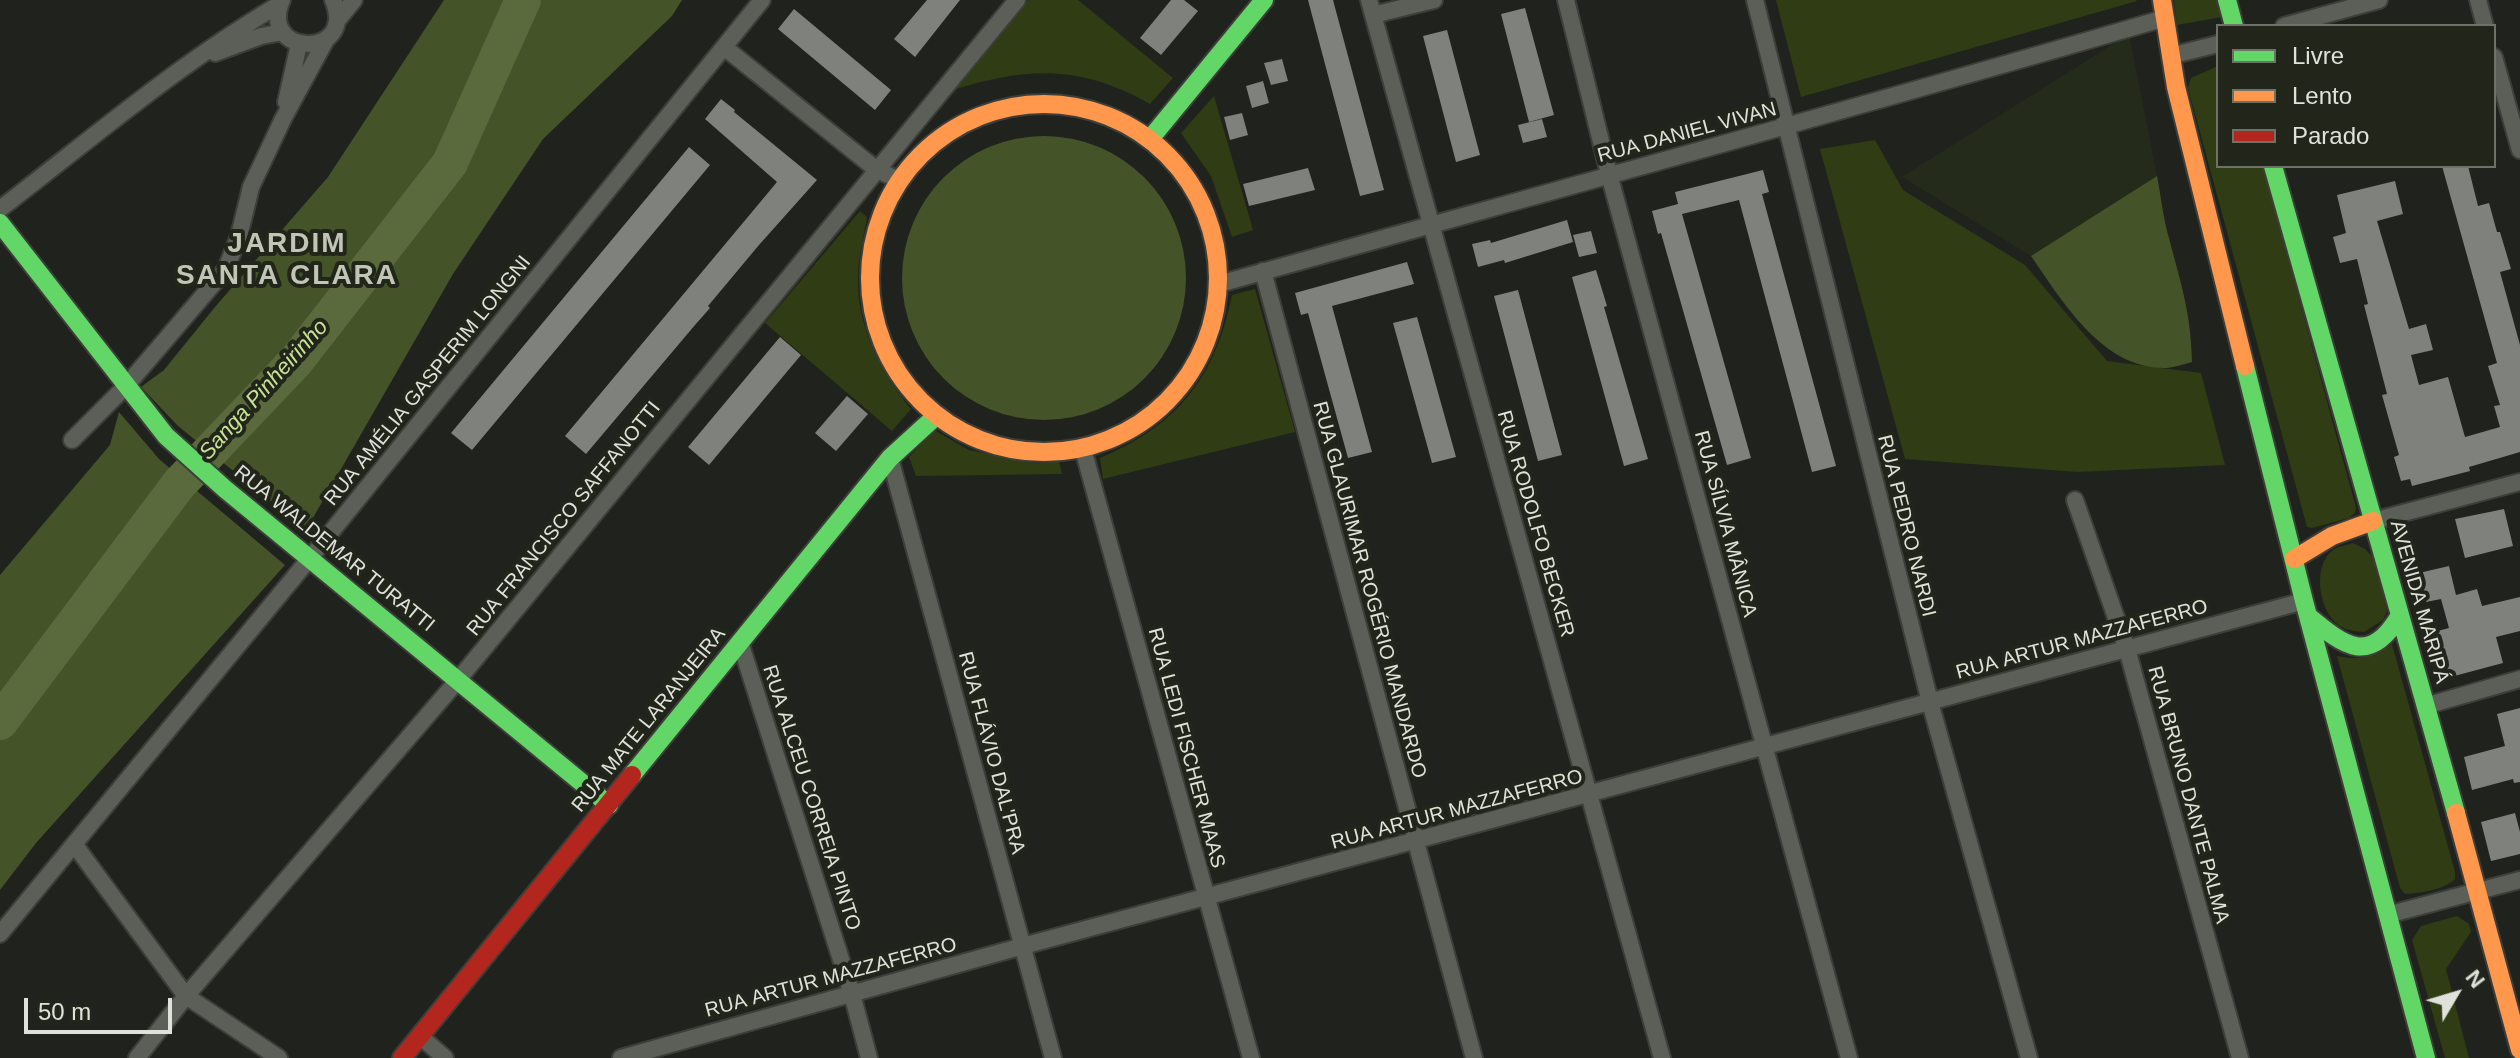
<!DOCTYPE html>
<html>
<head>
<meta charset="utf-8">
<style>
  body { margin:0 }
  #map { position:relative; width:2520px; height:1058px; overflow:hidden; background:#20221d; font-family:Arial,sans-serif }
  canvas { display:block }
  .legend { position:absolute; left:2216px; top:24px; width:280px; height:144px; box-sizing:border-box; background:#21251a; border:2px solid #6d7167; margin:0; padding:10px 14px; list-style:none; font-size:24px; color:#dfe2da }
  .legend li { display:flex; align-items:center; gap:16px; height:40px }
  .legend b { width:40px; border:2px solid #6d7167 }
  .north { position:absolute; left:2416px; top:954px; width:80px; height:80px; -webkit-text-stroke:6px #21251a; paint-order:stroke; rotate:52deg; font-size:22px; font-weight:700; line-height:32px; text-align:center; color:#dfe2da }
  .north::after { content:''; display:block; margin:auto; width:28px; height:36px; background:#dfe2da; clip-path:polygon(50% 0,100% 100%,50% 72%,0 100%) }
  .scale { position:absolute; left:24px; top:998px; width:148px; height:36px; box-sizing:border-box; border:4px solid #dfe2da; border-top:0; padding-left:10px; font-size:24px; line-height:28px; white-space:nowrap; color:#dfe2da; -webkit-text-stroke:6px #21251a; paint-order:stroke }
</style>
</head>
<body>
<div id="map">
<canvas width="2520" height="1058"></canvas>
<ul class="legend">
<li><b style="height:10px;background:#63d668"></b>Livre</li>
<li><b style="height:10px;background:#ff974d"></b>Lento</li>
<li><b style="height:10px;background:#b3261e"></b>Parado</li>
</ul>
<div class="north">N</div>
<div class="scale">50 m</div>
</div>
<script>
const ctx = document.querySelector('canvas').getContext('2d');
ctx.lineJoin = 'round';
function paint(path, color) {
  ctx.fillStyle = color;
  ctx.fill(path, 'evenodd');
}
function stroke(path, color, width, dash) {
  ctx.strokeStyle = color;
  ctx.lineWidth = width;
  ctx.lineCap = dash ? 'butt' : 'round';
  ctx.setLineDash(dash || []);
  ctx.stroke(path);
}
function write(font, color, halo, rows, align = 'center') {
  ctx.font = font + ' Arial,sans-serif';
  ctx.lineWidth = 8;
  ctx.setLineDash([]);
  ctx.textBaseline = 'middle';
  ctx.strokeStyle = halo;
  ctx.fillStyle = color;
  for (const [text, x, y, turn = 0] of rows) {
    ctx.save();
    ctx.translate(x, y);
    ctx.rotate((+turn || 0) * Math.PI / 180);
    ctx.textAlign = isNaN(turn) ? turn : align;
    if (halo) ctx.strokeText(text, 0, 0);
    ctx.fillText(text, 0, 0);
    ctx.restore();
  }
}
const built = new Path2D(`
  M2129,34L2157,176L2031,256L1902,177Z`);
const green = new Path2D(`
  M1028,0H1078L1173,78L1150,104C1081,65 1029,67 956,89Z
  M1776,0H2136L2137,1L1801,97Z
  M2174,0H2217L2222,17L2177,25Z
  M2218,66V166H2263L2356,508L2355,513L2349,518L2312,528L2307,527L2188,88L2191,78Z
  M1214,96L1253,230L1232,237L1211,176L1181,133Z
  M1875,140L1903,190L2025,265L2107,361L2201,373L2225,465L2078,472L1905,459L1820,149Z
  M860,211L867,217C864,237 858,258 858,279C857,327 882,374 911,409L892,431L765,323Z
  M1255,289L1295,432L1103,479L1100,458C1178,425 1215,378 1232,295Z
  M934,430L969,450L1036,463L1059,461L1062,474L916,476L909,457Z
  M2353,543L2365,549L2375,559L2387,611L2383,620L2364,632C2352,631 2342,630 2334,621C2318,604 2313,564 2334,549C2339,546 2348,545 2353,543Z
  M2392,644L2455,872V879C2444,890 2420,893 2405,894L2400,888L2337,656C2360,661 2373,656 2392,644Z
  M2457,916L2469,924L2471,932L2446,969L2469,1058H2445L2412,940L2421,926Z`);
const forest = new Path2D(`
  M444,0H682L672,16L543,139L453,274L306,530L178,426L141,387L164,370L215,307L328,177Z
  M902 278a142 142 0 1 1 284 0a142 142 0 1 1-284 0Z
  M2157,176C2161,196 2163,218 2169,238C2181,284 2191,313 2192,362C2184,364 2175,367 2167,368C2103,370 2063,302 2031,256Z
  M119,412L159,459L285,565L36,843L0,890V575L110,445Z`);
const river = new Path2D(`
  M0,722L179,484L296,361L450,163L523,0`);
const building = new Path2D(`
  M927,0H960L915,57L894,39Z
  M1171,0H1184L1198,11L1161,55L1140,38Z
  M1308,0H1333L1384,190L1360,196Z
  M1525,8L1554,115L1529,122L1501,14Z
  M794,9L891,90L875,110L778,29Z
  M1447,30L1480,155L1456,162L1423,36Z
  M1282,59L1288,81L1271,85L1264,63Z
  M1263,81L1269,103L1252,108L1246,86Z
  M721,99L735,110L734,112L817,180L759,245L708,306L710,308L695,325L586,454L565,436L777,182L705,119Z
  M1242,113L1248,135L1230,140L1224,117Z
  M1542,119L1547,137L1523,143L1518,125Z
  M689,147L710,165L472,450L451,433Z
  M2442,166H2468L2478,206L2489,203L2497,232H2500L2511,269L2500,272L2520,345V452L2469,467L2470,471L2412,486L2410,479L2401,481L2394,457L2399,455L2382,395L2387,394L2364,305L2368,304L2357,259L2340,263L2333,237L2346,233L2337,195L2395,181L2403,214L2377,221L2409,329L2426,324L2433,350L2411,355L2419,385L2448,377L2465,437L2500,427L2494,406L2500,405L2488,366L2497,363Z
  M1308,168L1315,190L1249,206L1243,184Z
  M1763,170L1769,192L1762,194L1836,466L1812,472L1739,200L1682,214L1751,458L1727,465L1661,233L1658,234L1652,211L1678,204L1675,192Z
  M1567,220L1573,242L1505,263L1504,260L1478,267L1472,244L1490,240L1491,243Z
  M1591,231L1597,253L1579,257L1573,235Z
  M1407,262L1414,284L1332,306L1372,452L1348,458L1308,313L1301,315L1295,293Z
  M1596,270L1607,306L1604,307L1648,459L1624,466L1572,277Z
  M1518,290L1562,455L1538,461L1494,296Z
  M1417,317L1456,457L1432,463L1393,323Z
  M780,337L801,355L709,465L688,447Z
  M847,396L868,414L836,451L815,433Z
  M2504,509L2513,546L2465,558L2455,519Z
  M2449,566L2456,595L2477,589L2482,606L2520,597V631L2496,637L2503,663L2443,679L2430,633L2449,628L2441,599L2426,602L2419,573Z
  M2520,708V782L2514,783L2513,779L2472,790L2464,757L2505,746L2497,714Z
  M2515,813L2520,832V854L2491,861L2481,822Z`);
const street = new Path2D(`
  M282,0C257,57 358,60 333,0
  M1369,0L1662,1058
  M1566,0L1609,174L1849,1058
  M1755,0L1930,702L2029,1058
  M2478,0L2485,26
  M1373,15L1434,0
  M337,21L354,0
  M2284,26L2379,0
  M724,47L877,170L899,180
  M215,53L261,36L283,32
  M2170,56L2218,44
  M2494,57L2520,150
  M286,102L299,44
  M0,209C91,139 181,62 280,4
  M1263,271L1474,1058
  M1219,284C1534,196 1850,110 2165,18
  M72,440L126,386L226,269L239,236L251,187L283,119L327,38
  M1083,449L1251,1058
  M890,458L1053,1058
  M2075,500L2127,649L2240,1058
  M2373,521L2520,482
  M740,642L852,994L869,1058
  M2425,706L2520,679
  M74,844L186,996L279,1058
  M2387,915L2520,880
  M0,934L310,558L762,0
  M420,1036L445,1058
  M137,1058L186,996L458,680L1017,0
  M621,1058L1023,946L2304,601`);
const fast = new Path2D(`
  M2227,0L2234,26
  M1150,139L1264,0
  M2273,166L2456,813
  M0,223L166,436L225,489L609,805
  M2245,366L2304,601L2426,1058
  M2308,616C2345,647 2370,666 2400,615
  M632,775L890,458L936,416`);
const slow = new Path2D(`
  M2162,0L2176,87L2245,366
  M870 278a174 174 0 1 1 348 0a174 174 0 1 1-348 0Z
  M2294,559L2332,536L2373,521
  M2456,813L2520,1050`);
const jam = new Path2D(`
  M402,1058L632,775`);
const streetNames = [
  ["RUA DANIEL VIVAN",1687,133,-15],
  ["RUA AMÉLIA GASPERIM LONGNI",428,381,-51],
  ["RUA FRANCISCO SAFFANOTTI",564,519,-51],
  ["RUA RODOLFO BECKER",1535,524,74],
  ["RUA SÍLVIA MÂNICA",1725,524,75],
  ["RUA PEDRO NARDI",1906,526,76],
  ["RUA WALDEMAR TURATTI",334,549,39],
  ["RUA GLAURIMAR ROGÉRIO MANDARDO",1369,590,75],
  ["AVENIDA MARIPÁ",2419,602,74],
  ["RUA ARTUR MAZZAFERRO",2082,640,-15],
  ["RUA MATE LARANJEIRA",649,720,-51],
  ["RUA LEDI FISCHER MAAS",1186,748,75],
  ["RUA FLÁVIO DAL'PRA",991,753,75],
  ["RUA BRUNO DANTE PALMA",2188,795,75],
  ["RUA ALCEU CORREIA PINTO",811,798,72],
  ["RUA ARTUR MAZZAFERRO",1457,810,-15],
  ["RUA ARTUR MAZZAFERRO",831,978,-15]
];
const waterNames = [
  ["Sanga Pinheirinho",264,390,-48]
];
const districtNames = [
  ["JARDIM",287,244],
  ["SANTA CLARA",287,276]
];
paint(built, '#252b1b');
paint(green, '#303c13');
paint(forest, '#455329');
stroke(river, '#5b6a3d', 36);
paint(building, '#7f817c');
stroke(street, '#3d3e39', 20);
stroke(fast, '#3d3e39', 22);
stroke(slow, '#3d3e39', 22);
stroke(jam, '#3d3e39', 22);
stroke(street, '#5c5e58', 16);
stroke(fast, '#63d668', 18);
stroke(slow, '#ff974d', 18);
stroke(jam, '#b3261e', 18);
write('20px', '#dfe2da', '#21251a', streetNames);
write('italic 22px', '#c7e295', '#21251a', waterNames);
ctx.letterSpacing = '2px';
write('bold 28px', '#c0c5b6', '#21251a', districtNames);
ctx.letterSpacing = '0px';
</script>
</body>
</html>
